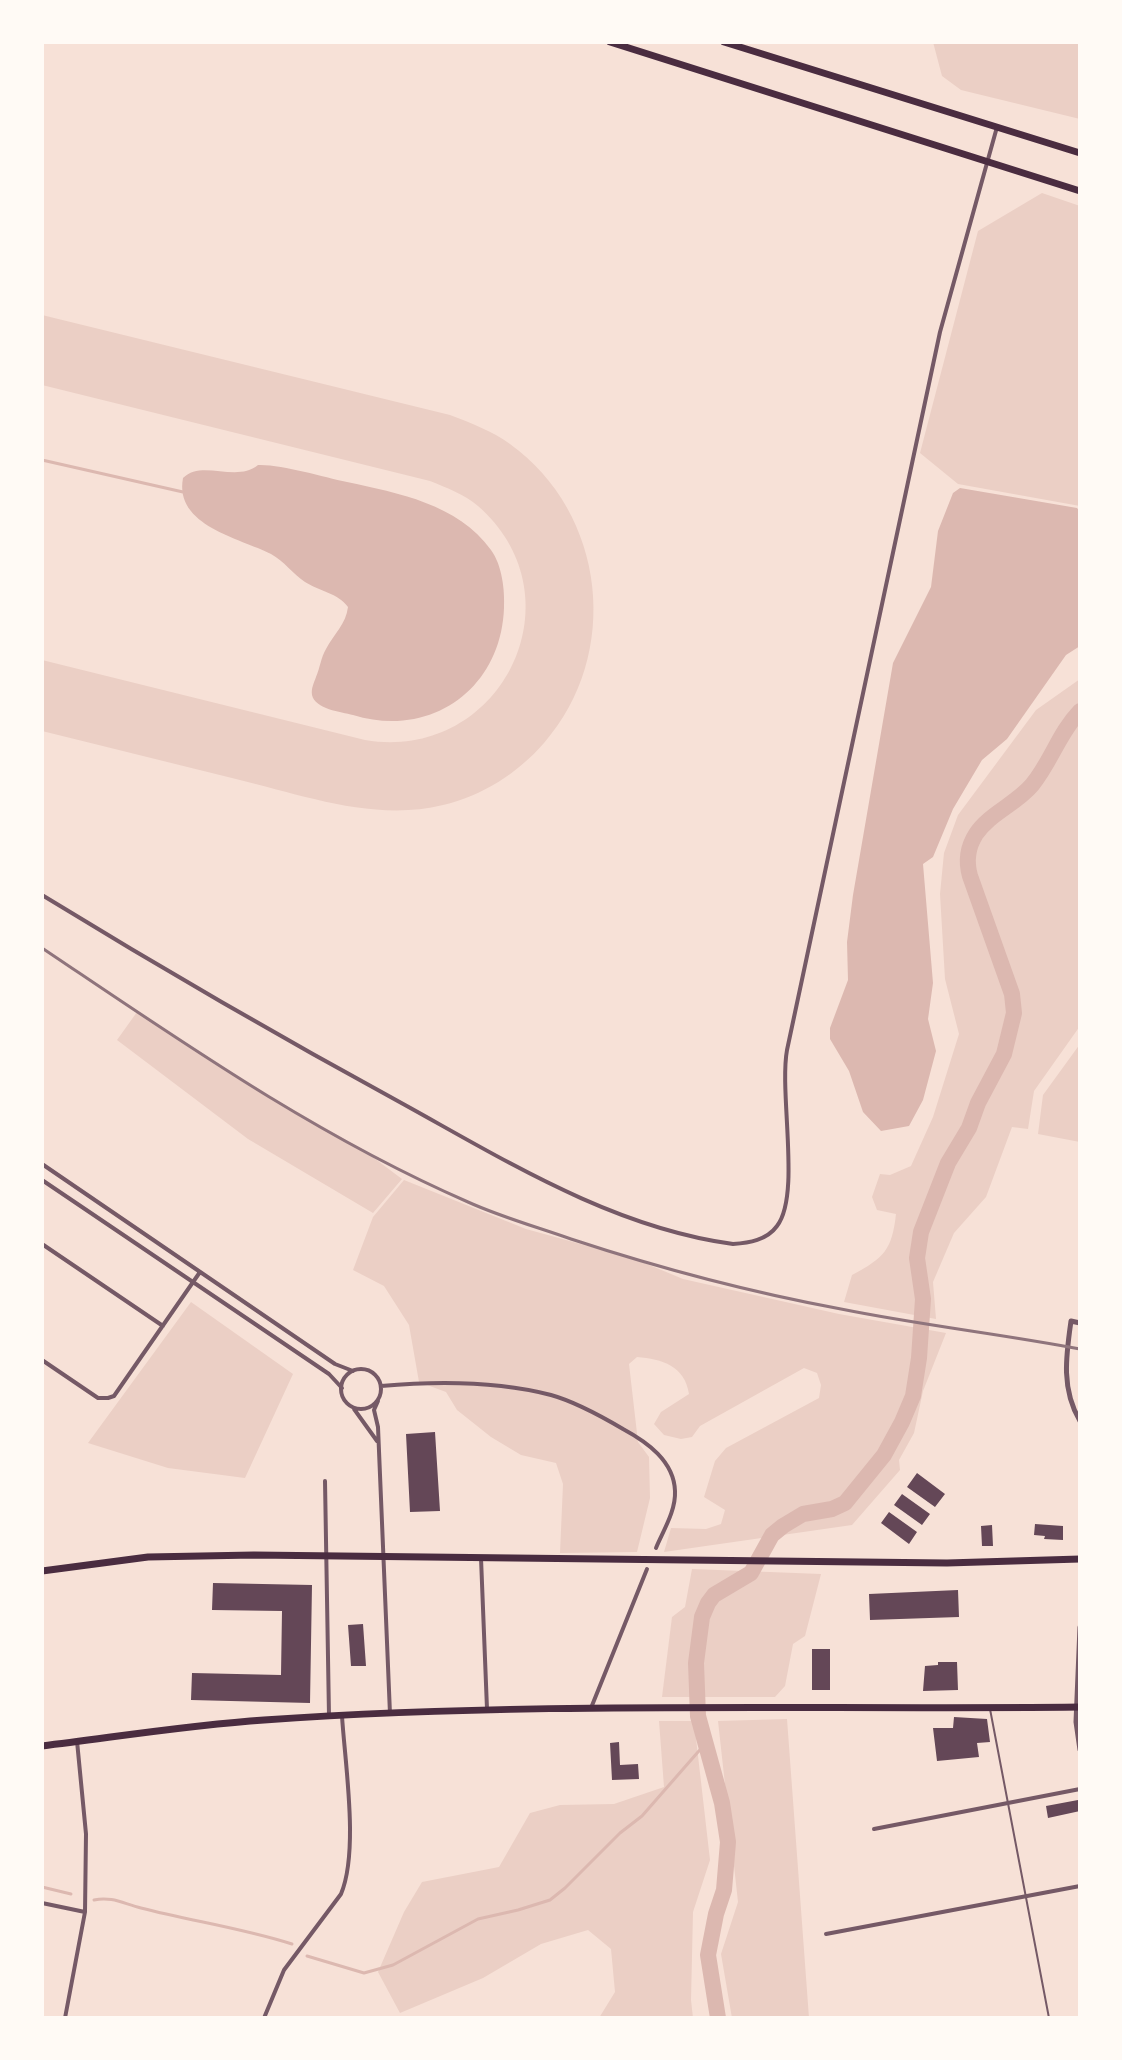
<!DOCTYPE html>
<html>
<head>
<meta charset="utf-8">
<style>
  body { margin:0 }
  #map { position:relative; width:1122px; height:2060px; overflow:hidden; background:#f7e1d7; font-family:Mulish,sans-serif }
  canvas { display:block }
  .frame { position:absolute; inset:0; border:44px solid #fffaf5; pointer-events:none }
</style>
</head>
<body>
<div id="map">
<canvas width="1122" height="2060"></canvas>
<div class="frame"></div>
</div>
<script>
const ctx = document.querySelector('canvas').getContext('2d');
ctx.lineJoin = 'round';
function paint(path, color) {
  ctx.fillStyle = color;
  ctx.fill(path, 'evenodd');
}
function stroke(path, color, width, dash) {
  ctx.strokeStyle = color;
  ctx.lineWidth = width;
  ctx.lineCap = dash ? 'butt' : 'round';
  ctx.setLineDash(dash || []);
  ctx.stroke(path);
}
const green = new Path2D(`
  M933,42H1080V119L961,90L942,76Z
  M1042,193L1080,206V506L958,484L920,453L978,231Z
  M42,315L450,415C471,423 492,431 510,444C606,513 622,654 544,743C518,773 482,796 443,805C374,822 303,795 236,779C171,763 107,747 42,731V660L365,740C501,763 583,598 478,506C464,494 447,488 430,481L42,385Z
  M1080,679V1026L1034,1091L1028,1129L1012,1127L986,1197L954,1233L933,1282L936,1319L844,1302L852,1275C884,1258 892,1250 896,1214L877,1210L872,1197L880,1174L890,1175L911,1166L933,1117L959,1034L945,979L940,894L944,853L958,815L1036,710Z
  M137,1012L231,1074L362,1149L402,1179L373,1213L248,1139L117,1040Z
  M1080,1044V1142L1038,1134L1043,1095Z
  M404,1180L526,1229L635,1259L683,1279L839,1314L946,1333L923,1391L914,1433L899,1460L900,1470L852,1525L664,1552L671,1528L706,1529L721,1524L725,1510L704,1497L715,1461L726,1448L819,1398L821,1385L817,1373L804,1368L700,1426L692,1437L681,1439L664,1435L654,1424L661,1412L689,1394C685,1366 662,1359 637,1357L629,1364L638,1442L649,1457L650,1498L637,1552L560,1553L563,1484L556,1463L521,1455L491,1437L457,1410L446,1392L419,1382L409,1325L384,1286L353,1270L373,1217Z
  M191,1302L293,1374L245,1478L168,1468L88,1443Z
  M692,1569L821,1574L805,1636L793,1644L785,1686L775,1697H662L672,1617L685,1607Z
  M787,1719L809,2018H732L721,1954L738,1902L718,1721Z
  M659,1721H694L710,1860L693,1912L691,2000L693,2018H599L615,1992L611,1949L588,1930L541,1944L483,1978L400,2013L378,1972L404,1912L422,1882L499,1867L530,1813L560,1805L614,1804L664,1787Z`);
const water = new Path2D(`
  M258,465C281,464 323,477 347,482C398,493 458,504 491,550C502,565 505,590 504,608C501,689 431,739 353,715C341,712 315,709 312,695C311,688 314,683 316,677C320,668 321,657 326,649C334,634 346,624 348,607C338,593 319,591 305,582C293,574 284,561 271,554C240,538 174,526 183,478C202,459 236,483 258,465Z
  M960,488L1077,508L1080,512V646L1066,655L1007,739L982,760L953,809L933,857L923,864L933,983L928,1019L936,1051L923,1100L909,1126L881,1131L863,1112L849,1071L830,1039V1028L848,980L847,942L853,895L893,663L931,587L938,531L953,493Z`);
const stream = new Path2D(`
  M42,460L183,492
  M42,1887L71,1894
  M94,1900C112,1896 124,1904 141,1908C191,1921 242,1928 292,1944
  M307,1956L364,1973L393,1965L478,1919L518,1910L550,1900L565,1888L620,1833L642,1816L705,1744`);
const river = new Path2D(`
  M718,2018L708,1955L716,1914L724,1890L728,1842L722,1803L698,1716L696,1663L702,1617L708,1603L714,1595L751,1573L772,1535L783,1526L803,1514L832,1509L845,1503L884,1455L902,1422L913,1396L919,1358L923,1299L917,1258L921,1232L948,1163L969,1128L978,1103L1004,1054L1014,1013L1012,994L970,876C966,862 967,848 976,834C989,814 1016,804 1032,785C1051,762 1059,733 1080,711`);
const building = new Path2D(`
  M435,1432L440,1511L410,1512L406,1434Z
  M917,1473L945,1494L935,1507L907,1487Z
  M902,1494L930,1514L922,1525L894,1505Z
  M889,1512L917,1532L909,1544L881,1523Z
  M1035,1524L1063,1526V1540L1044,1539L1045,1536L1034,1535Z
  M992,1525L993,1546H982L981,1526Z
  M213,1583L312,1585L310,1703L191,1700L192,1673L281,1675L282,1611L212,1610Z
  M958,1590L959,1617L870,1620L869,1594Z
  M363,1624L366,1666H351L348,1625Z
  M812,1649H830V1690H812Z
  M938,1662H957L958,1690L923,1691L925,1666L938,1665Z
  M954,1717L987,1719L990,1742L977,1743L979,1757L937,1761L933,1728H953Z
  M619,1742L620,1765L638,1764L639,1779L612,1780L610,1743Z
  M1078,1800L1080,1811L1048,1818L1046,1806Z`);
const service = new Path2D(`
  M990,1709L1049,2018`);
const minor = new Path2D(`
  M42,895C161,968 282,1038 405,1105C508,1162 614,1228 733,1244C749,1243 767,1240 777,1226C801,1195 779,1094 787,1050L940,332L997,127
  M42,1164L335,1364L353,1371
  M42,1180L329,1374L342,1388
  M42,1244L163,1326
  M42,1360L98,1398H108L114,1396L200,1272
  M341 1389a20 20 0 1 1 40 0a20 20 0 1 1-40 0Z
  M381,1386C437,1381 497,1381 551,1395C576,1402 601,1416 623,1429C647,1442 674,1461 675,1491C676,1511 663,1531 656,1548
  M378,1401L374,1410L378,1427L390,1714
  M354,1409L377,1441
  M325,1481L329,1716
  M481,1558L487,1709
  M591,1708L647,1569
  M874,1829L1080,1789
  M42,1903L85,1912
  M826,1934L1080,1886
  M65,2018L85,1912L86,1834L77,1741
  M264,2018L284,1970L341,1894C359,1851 345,1764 342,1716`);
const tertiary = new Path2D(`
  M1080,1323L1071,1321C1066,1356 1061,1389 1080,1421
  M1080,1627L1076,1722L1080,1750`);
const primary = new Path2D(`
  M610,42L1080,191
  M724,42L1080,153
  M42,1571L148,1557L254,1555L947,1563L1080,1559
  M42,1746C116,1737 189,1725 264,1720C535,1701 808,1710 1080,1707`);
const rail = new Path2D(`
  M42,948C179,1040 316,1136 468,1202C501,1217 537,1227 571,1239C659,1268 749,1292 841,1309C920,1325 1001,1334 1080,1349`);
paint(green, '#ebcfc5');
paint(water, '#dcb8b0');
stroke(stream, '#dcb8b0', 3);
stroke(river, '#dcb8b0', 16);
paint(building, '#644757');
stroke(service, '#755966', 2);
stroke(minor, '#755966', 4);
stroke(tertiary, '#755966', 5);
stroke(primary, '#4a2c40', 7);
stroke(rail, '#8f747c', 3);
</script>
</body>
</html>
